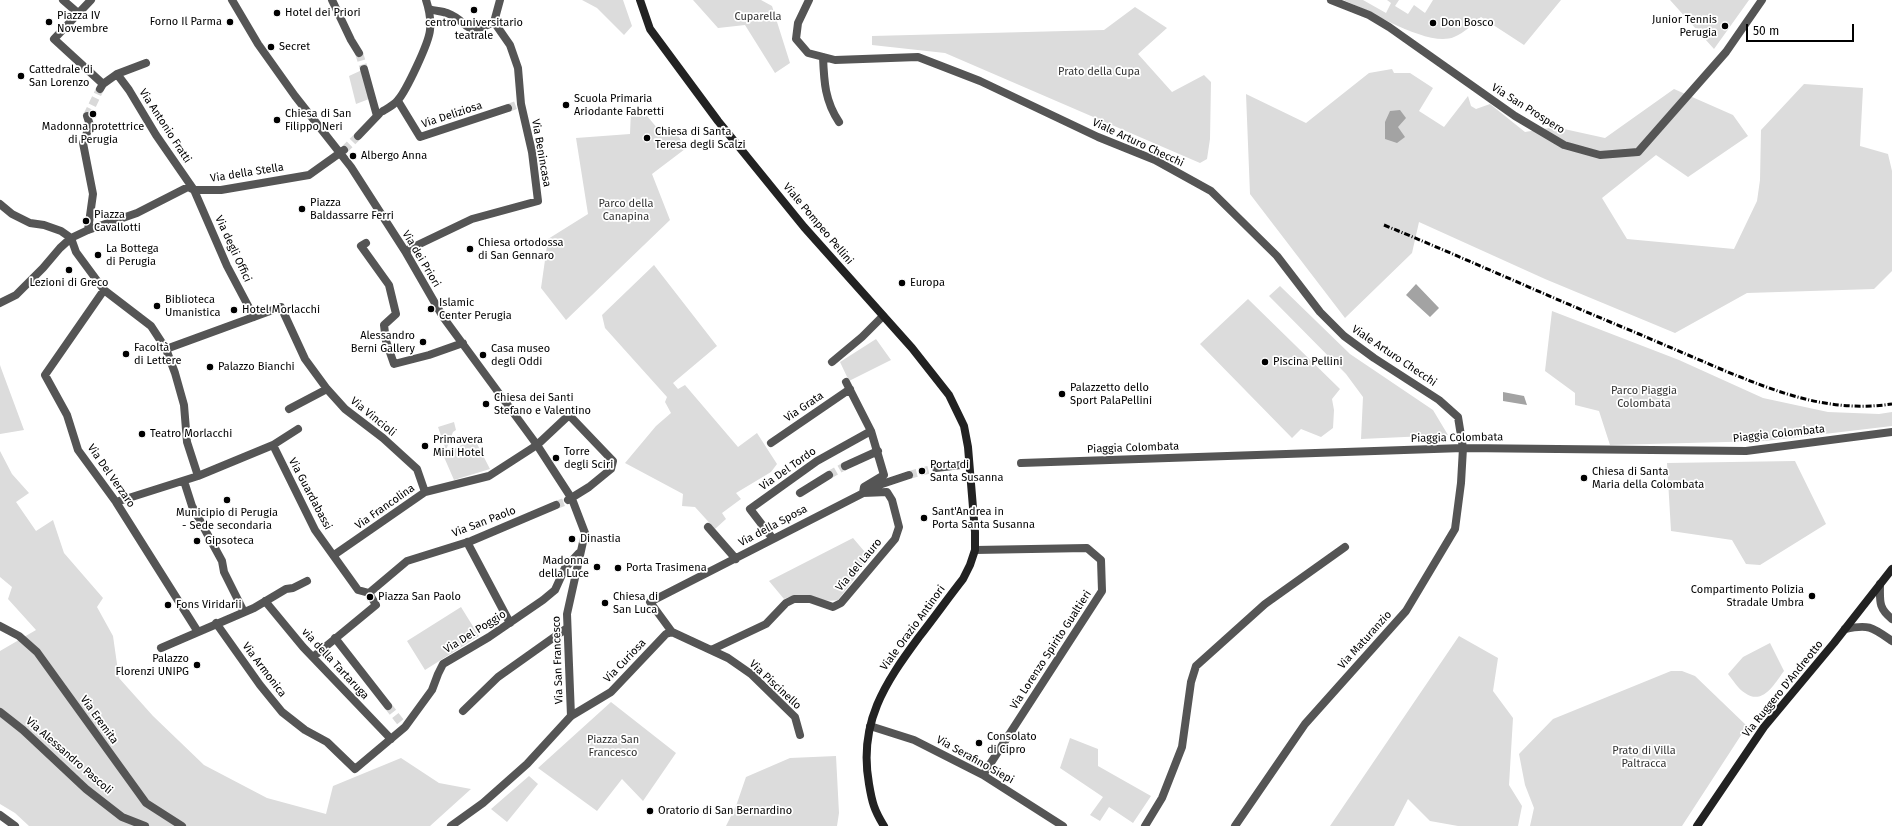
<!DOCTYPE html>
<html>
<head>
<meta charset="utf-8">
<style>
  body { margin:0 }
  #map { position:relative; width:1892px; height:826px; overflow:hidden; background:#fff; font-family:"Fira Sans",sans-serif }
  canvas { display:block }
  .scale { position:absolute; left:1746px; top:24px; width:108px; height:18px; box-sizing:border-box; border:2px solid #000; border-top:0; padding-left:5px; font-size:12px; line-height:14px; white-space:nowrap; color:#000; -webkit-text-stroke:3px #fff; paint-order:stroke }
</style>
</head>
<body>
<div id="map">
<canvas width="1892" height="826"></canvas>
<div class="scale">50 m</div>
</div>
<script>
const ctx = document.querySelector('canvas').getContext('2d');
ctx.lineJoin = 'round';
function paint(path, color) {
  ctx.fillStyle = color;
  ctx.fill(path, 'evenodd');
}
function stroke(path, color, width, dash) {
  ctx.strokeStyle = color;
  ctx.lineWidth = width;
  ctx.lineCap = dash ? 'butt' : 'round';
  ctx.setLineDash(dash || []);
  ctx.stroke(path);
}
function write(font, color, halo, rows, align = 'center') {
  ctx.font = font + ' "Fira Sans",sans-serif';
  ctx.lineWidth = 3.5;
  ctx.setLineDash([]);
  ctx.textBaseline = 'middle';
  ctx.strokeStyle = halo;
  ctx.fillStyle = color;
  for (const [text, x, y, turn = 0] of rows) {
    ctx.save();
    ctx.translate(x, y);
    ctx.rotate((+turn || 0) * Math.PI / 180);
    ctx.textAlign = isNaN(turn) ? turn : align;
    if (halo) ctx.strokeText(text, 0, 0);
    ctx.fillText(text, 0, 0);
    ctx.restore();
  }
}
const green = new Path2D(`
  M582,0H623L632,26L624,35L597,8Z
  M693,0H761L772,6L790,63L775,73L745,25L718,28Z
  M1343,0H1363L1386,13L1391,3L1387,0H1399L1395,6L1408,14L1414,5L1425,13L1433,0H1561L1524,45L1481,17C1473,24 1464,33 1454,37C1428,48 1370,10 1343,0Z
  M1670,0H1749L1714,49Z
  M1135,7L1167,28L1138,54L1172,92L1204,75L1211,82L1210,139L1207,159L1200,163L945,53L872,45V36L1104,30Z
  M1392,69L1394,73H1410L1433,88L1419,111L1444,127L1468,96L1471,106L1476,109L1490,104L1525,132L1555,127L1605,138L1674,89L1733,115L1748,136L1688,177L1656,155L1602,198L1627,239L1734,249L1757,201L1760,180L1761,130L1804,84L1863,88L1860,146L1888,154L1892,171V271L1874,289L1747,293L1675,333L1545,279L1419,222L1412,253L1345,318L1250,194L1246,94L1306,123L1369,73Z
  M362,70L369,99L356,104L349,76Z
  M631,109L642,110L658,129H675L685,149L652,174L670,220L566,320L541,288L548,239L588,214L576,138L630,134Z
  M654,265L717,346L673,383L678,389L685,385L738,447L757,433L777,464L771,472L736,493L741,499L722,513L726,519L715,529L695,507L682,506L683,494L625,463L656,426L671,413L665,402L667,397L605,328L602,315Z
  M1280,286L1350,354L1433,410L1448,435L1361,439L1363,397L1346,374L1269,296Z
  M1248,299L1340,389L1332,399L1334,410L1333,428L1321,437L1301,429L1292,438L1200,344Z
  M1552,311L1679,360L1763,398L1828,412L1879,414L1892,412V426L1765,441L1610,445L1599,411L1575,405V393L1545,371Z
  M876,339L891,360L849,381L840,362Z
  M0,365L1,368L24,430L0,434Z
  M454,422L456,430L453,432L446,450L438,427Z
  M474,438L490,469L454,480L444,457L454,449Z
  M0,451L12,474L29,493L16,502L36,531L53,520L64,553L103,598L97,607L113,636L119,678L153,716L204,765L267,798L326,814L333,786L401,758L439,783L471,789L430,826H29L15,813L0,804V651L36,630L8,599L12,587L0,577Z
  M1795,461L1826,524L1760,565L1746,564L1732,540L1671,531L1667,463Z
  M853,538L870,558L838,600C818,604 806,589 784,599L769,581Z
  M461,607L479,636L425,670L407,641Z
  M1459,636L1498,658L1493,691L1513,718L1509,785L1522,806L1518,826H1458L1430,821L1408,799L1394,826H1330Z
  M1770,643L1784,671C1775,683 1763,706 1745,693C1738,689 1733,680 1728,674L1743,657Z
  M1671,671H1682L1695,676L1747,726L1682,826H1530L1534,808L1525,785L1519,754L1553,719Z
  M611,702L676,753L643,801L622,779L597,811L538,768Z
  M1070,738L1098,749V766L1151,796L1133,823L1109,807L1100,821L1090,815L1103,797L1060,768Z
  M836,756L839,813L837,826H726L736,806L746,777L790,758Z
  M529,776L538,784L507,822L491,809Z`);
const water = new Path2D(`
  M1400,110L1406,118L1398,127L1405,137L1397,143L1385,139V122L1390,111Z
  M1416,284L1439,308L1430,317L1406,295Z
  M1503,392L1524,396L1527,405L1503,401Z`);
const streetTunnel = new Path2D(`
  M359,53L364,69
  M508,108L516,105
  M87,116L100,89
  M344,150L358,136
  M829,475L845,466
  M909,475L936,468
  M556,505L567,501
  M388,706L402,724`);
const street = new Path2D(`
  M63,0L78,13
  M91,0L54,39L103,84L100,89
  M232,0L258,44L295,96L351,167L405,251L443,317L537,445L572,499L585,533L567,614L571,716
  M332,0L351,40L359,53
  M809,0L798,23L796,39L808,53L835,60L918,57L980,81L1098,137L1155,160L1211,191L1277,256L1320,312L1344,336L1374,358L1439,400L1458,417L1463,448L1461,483L1455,529L1406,611L1305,724L1235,826
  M1331,0L1369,15L1389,27L1515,116L1564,145L1600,155L1638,152L1726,52L1762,0
  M429,9C435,11 442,11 447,13C471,22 462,38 494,22L500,0
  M823,57C824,82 825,101 839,122
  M364,69L377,116
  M117,74L129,90L156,135L194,190L227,266L254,317
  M103,84L117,74L146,63
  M398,101L420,137L508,108
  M383,111C388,108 394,105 398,100C406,91 429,43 430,30C431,21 429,9 426,0
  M87,116L90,125L83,143L93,194L88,230
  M358,136L379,114
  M0,204L12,214L30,223L44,225L61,231L71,238L76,252L104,290L151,326L166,349L175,373L184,405L187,442L198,476
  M366,243L361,246L389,285L396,314L384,325L386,341L394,364L429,355L463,343
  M405,251L472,219L538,201L532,152L521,104L518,68L510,45L494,22
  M104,290L45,375L67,415L78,450L116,502L198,632
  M0,303L16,295L43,268L60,248L71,238L88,230L137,213L188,187L194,190H221L309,175L344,150
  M166,349L281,307L305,359L327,389L345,409L383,438L417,469L425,492
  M832,362L862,337L883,316
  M289,409L327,389
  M771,443L850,389
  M273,445L315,530L358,590L369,593
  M1021,463L1463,448L1746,451L1892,432
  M845,466L878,451
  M936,468L969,464
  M184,481L192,506L222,561L224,572L244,612
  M800,493L829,475
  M116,502L198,476L273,445L298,429
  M708,527L736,559
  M773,539L750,509L817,461L871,431
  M467,542L510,623
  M975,550L1087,548L1101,560L1102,591L983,775
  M334,555L425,492L489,476L537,445L569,415L613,461L611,469L589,487L568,500
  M1880,584C1880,601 1878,608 1892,619
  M265,601L303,647L391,739
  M216,623L260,685L282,712L305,730L327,742L355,769L405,727L432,690L438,674L443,664L489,637L543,600L555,590L565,568L579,553
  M0,626L19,636L37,652L146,803L182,826
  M1845,629C1869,624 1872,627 1892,641
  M335,638L388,706
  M161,648L254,608L286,589L293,588L307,581
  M711,650L766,624L786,603L794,599H810L833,607L841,603L895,539L899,527L892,500L887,492L863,493L864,487L884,475L871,431L846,382
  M313,657L376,605L369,593L407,561L471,541L556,505
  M463,711L498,677L567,628
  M0,712L23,730L86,789L122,817L145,826
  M870,726L914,740L983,775L1063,826
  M800,735L795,717L751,674L728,658L672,632L650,602L879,485L909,475
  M0,815L15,826
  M451,826L483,803L527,764L571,716L611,692L666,634L672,632
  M1145,826L1162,798L1182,747L1191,682L1196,666L1265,604L1345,547`);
const secondary = new Path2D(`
  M640,0L650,29L718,121L804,227L912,348L949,395L964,426L968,447L975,532V550L970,565L963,579C948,598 934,618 919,637C885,683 858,723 869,784C872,802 874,810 884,826
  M1697,826L1764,727L1834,643L1892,569`);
const rail = new Path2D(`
  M1384,225C1469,260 1554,299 1639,334C1667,346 1695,358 1723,370C1779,393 1830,413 1892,404`);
const markers = [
  [474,10,4,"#000"],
  [277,13,4,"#000"],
  [49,22,4,"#000"],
  [230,22,4,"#000"],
  [1433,23,4,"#000"],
  [1725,26,4,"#000"],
  [271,47,4,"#000"],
  [21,76,4,"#000"],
  [566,105,4,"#000"],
  [93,114,4,"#000"],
  [277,120,4,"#000"],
  [647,138,4,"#000"],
  [353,156,4,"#000"],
  [302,209,4,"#000"],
  [86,221,4,"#000"],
  [470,249,4,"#000"],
  [98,255,4,"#000"],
  [69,270,4,"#000"],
  [902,283,4,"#000"],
  [157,306,4,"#000"],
  [431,309,4,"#000"],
  [234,310,4,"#000"],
  [423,342,4,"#000"],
  [126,354,4,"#000"],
  [483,355,4,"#000"],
  [1265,362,4,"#000"],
  [210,367,4,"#000"],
  [1062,394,4,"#000"],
  [486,404,4,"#000"],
  [142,434,4,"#000"],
  [425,446,4,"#000"],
  [556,458,4,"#000"],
  [922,471,4,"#000"],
  [1584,478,4,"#000"],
  [227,500,4,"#000"],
  [924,518,4,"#000"],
  [572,539,4,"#000"],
  [197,541,4,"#000"],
  [597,567,4,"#000"],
  [618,568,4,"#000"],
  [1812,596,4,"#000"],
  [370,597,4,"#000"],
  [605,603,4,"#000"],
  [168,605,4,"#000"],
  [197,665,4,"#000"],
  [979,743,4,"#000"],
  [650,811,4,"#000"]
];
const poiNames = [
  ["Hotel dei Priori",285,13],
  ["Piazza IV",57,16],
  ["Novembre",57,29],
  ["Junior Tennis",1717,20,"right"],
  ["Perugia",1717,33,"right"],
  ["Forno Il Parma",222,22,"right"],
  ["centro universitario",474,23,"center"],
  ["teatrale",474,36,"center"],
  ["Don Bosco",1441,23],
  ["Secret",279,47],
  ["Cattedrale di",29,70],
  ["San Lorenzo",29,83],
  ["Scuola Primaria",574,99],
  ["Ariodante Fabretti",574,112],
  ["Chiesa di San",285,114],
  ["Filippo Neri",285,127],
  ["Madonna protettrice",93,127,"center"],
  ["di Perugia",93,140,"center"],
  ["Chiesa di Santa",655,132],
  ["Teresa degli Scalzi",655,145],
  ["Albergo Anna",361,156],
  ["Piazza",310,203],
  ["Baldassarre Ferri",310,216],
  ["Piazza",94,215],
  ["Cavallotti",94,228],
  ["Chiesa ortodossa",478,243],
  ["di San Gennaro",478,256],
  ["La Bottega",106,249],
  ["di Perugia",106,262],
  ["Lezioni di Greco",69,283,"center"],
  ["Europa",910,283],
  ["Biblioteca",165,300],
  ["Umanistica",165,313],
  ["Islamic",439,303],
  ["Center Perugia",439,316],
  ["Hotel Morlacchi",242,310],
  ["Alessandro",415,336,"right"],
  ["Berni Gallery",415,349,"right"],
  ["Facoltà",134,348],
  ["di Lettere",134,361],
  ["Casa museo",491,349],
  ["degli Oddi",491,362],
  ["Piscina Pellini",1273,362],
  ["Palazzo Bianchi",218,367],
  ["Palazzetto dello",1070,388],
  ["Sport PalaPellini",1070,401],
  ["Chiesa dei Santi",494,398],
  ["Stefano e Valentino",494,411],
  ["Teatro Morlacchi",150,434],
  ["Primavera",433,440],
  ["Mini Hotel",433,453],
  ["Torre",564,452],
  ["degli Sciri",564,465],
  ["Porta di",930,465],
  ["Santa Susanna",930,478],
  ["Chiesa di Santa",1592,472],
  ["Maria della Colombata",1592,485],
  ["Sant'Andrea in",932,512],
  ["Porta Santa Susanna",932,525],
  ["Municipio di Perugia",227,513,"center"],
  ["- Sede secondaria",227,526,"center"],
  ["Dinastia",580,539],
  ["Gipsoteca",205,541],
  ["Madonna",589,561,"right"],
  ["della Luce",589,574,"right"],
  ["Porta Trasimena",626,568],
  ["Compartimento Polizia",1804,590,"right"],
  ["Stradale Umbra",1804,603,"right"],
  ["Piazza San Paolo",378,597],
  ["Chiesa di",613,597],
  ["San Luca",613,610],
  ["Fons Viridarii",176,605],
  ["Palazzo",189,659,"right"],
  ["Florenzi UNIPG",189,672,"right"],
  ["Consolato",987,737],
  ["di Cipro",987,750],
  ["Oratorio di San Bernardino",658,811]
];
const parkNames = [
  ["Cuparella",758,17],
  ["Prato della Cupa",1099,72],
  ["Parco della",626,204],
  ["Canapina",626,217],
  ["Parco Piaggia",1644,391],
  ["Colombata",1644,404],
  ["Piazza San",613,740],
  ["Francesco",613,753],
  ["Prato di Villa",1644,751],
  ["Paltracca",1644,764]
];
const streetNames = [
  ["Via San Prospero",1528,109,32],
  ["Via Deliziosa",452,115,-18],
  ["Via Antonio Fratti",165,126,57],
  ["Viale Arturo Checchi",1138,143,25],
  ["Via Benincasa",541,153,80],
  ["Via della Stella",247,173,-9],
  ["Viale Pompeo Pellini",818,224,50],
  ["Via degli Offici",233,249,65],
  ["Via dei Priori",421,259,59],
  ["Viale Arturo Checchi",1394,356,34],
  ["Via Grata",804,407,-34],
  ["Via Vincioli",373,417,39],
  ["Piaggia Colombata",1779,434,-6],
  ["Piaggia Colombata",1457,438,-1],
  ["Piaggia Colombata",1133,448,-2],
  ["Via Del Tordo",788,469,-35],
  ["Via Del Verzaro",111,476,55],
  ["Via Guardabassi",310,494,62],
  ["Via Francolina",385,507,-35],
  ["Via San Paolo",484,522,-21],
  ["Via della Sposa",773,526,-28],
  ["Via del Lauro",859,565,-50],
  ["Viale Orazio Antinori",913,628,-54],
  ["Via Del Poggio",475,632,-32],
  ["Via Maturanzio",1365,640,-48],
  ["Via Lorenzo Spirito Gualtieri",1051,650,-57],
  ["Via San Francesco",558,660,-92],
  ["Via Curiosa",625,661,-46],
  ["via della Tartaruga",335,664,47],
  ["Via Armonica",264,670,53],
  ["Via Piscinello",775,685,43],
  ["Via Ruggero D'Andreotto",1783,689,-51],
  ["Via Eremita",99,720,54],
  ["Via Alessandro Pascoli",69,756,41],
  ["Via Serafino Siepi",975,760,29]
];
paint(green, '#dcdcdc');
paint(water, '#a3a3a3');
stroke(streetTunnel, '#d9d9d9', 8, [8, 4]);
stroke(street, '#555', 8);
stroke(secondary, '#222', 8);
stroke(rail, '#000', 3, [6, 2, 1, 2]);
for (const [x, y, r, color] of markers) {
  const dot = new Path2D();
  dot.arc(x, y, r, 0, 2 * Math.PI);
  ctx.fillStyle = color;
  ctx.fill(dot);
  stroke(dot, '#fff', 1.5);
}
write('11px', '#000', '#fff', poiNames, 'left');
write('11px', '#333', '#fff', parkNames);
write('11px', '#000', '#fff', streetNames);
</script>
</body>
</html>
